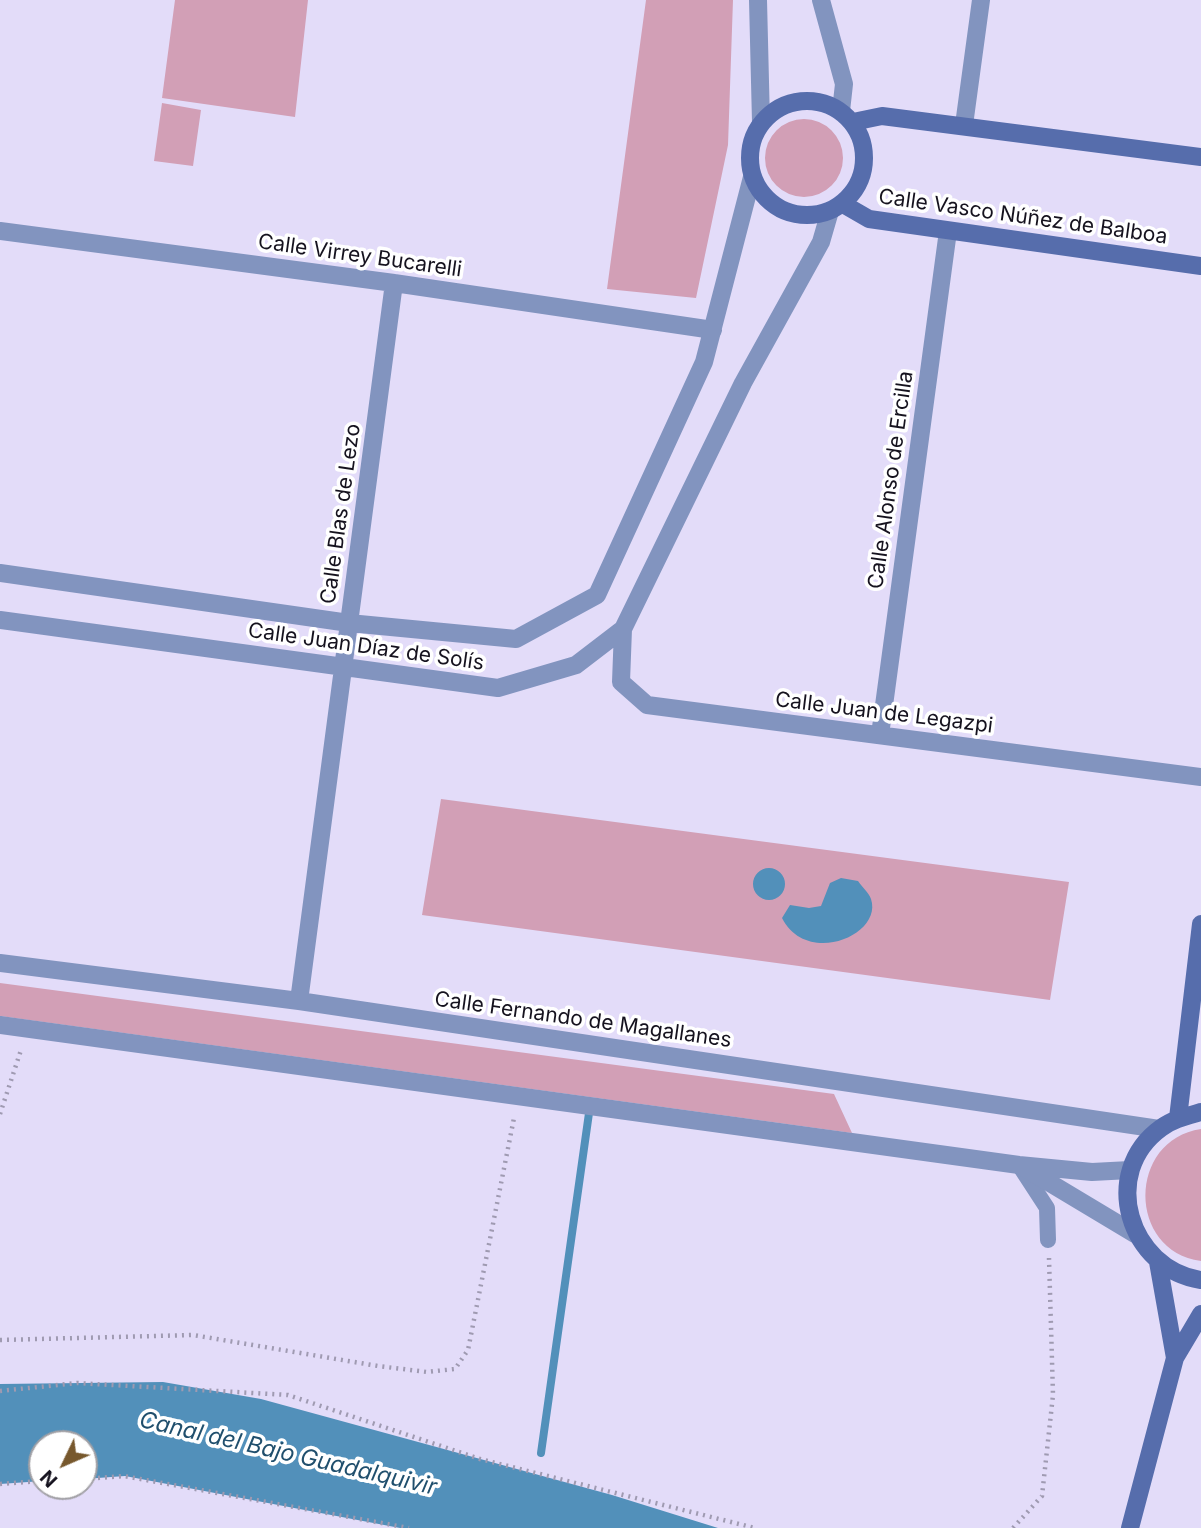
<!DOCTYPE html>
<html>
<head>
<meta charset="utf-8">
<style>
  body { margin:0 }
  #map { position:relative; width:1201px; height:1528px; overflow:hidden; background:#e3dcf9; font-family:Inter,sans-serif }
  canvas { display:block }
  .north { position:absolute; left:28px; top:1430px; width:70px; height:70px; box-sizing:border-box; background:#fff; border:2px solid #a1a0a5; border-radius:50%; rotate:226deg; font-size:19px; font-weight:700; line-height:28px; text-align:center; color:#15121e }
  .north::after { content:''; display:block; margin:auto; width:24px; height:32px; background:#77582d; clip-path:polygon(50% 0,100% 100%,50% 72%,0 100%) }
</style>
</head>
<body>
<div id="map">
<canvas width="1201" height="1528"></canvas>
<div class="north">N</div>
</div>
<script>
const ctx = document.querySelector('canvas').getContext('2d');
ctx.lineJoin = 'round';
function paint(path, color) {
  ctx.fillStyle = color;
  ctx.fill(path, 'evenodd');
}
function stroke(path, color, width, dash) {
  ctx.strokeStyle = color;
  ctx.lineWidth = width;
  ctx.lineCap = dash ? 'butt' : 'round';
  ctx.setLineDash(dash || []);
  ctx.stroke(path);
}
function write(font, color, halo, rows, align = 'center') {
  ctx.font = font + ' Inter,sans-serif';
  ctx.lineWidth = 7;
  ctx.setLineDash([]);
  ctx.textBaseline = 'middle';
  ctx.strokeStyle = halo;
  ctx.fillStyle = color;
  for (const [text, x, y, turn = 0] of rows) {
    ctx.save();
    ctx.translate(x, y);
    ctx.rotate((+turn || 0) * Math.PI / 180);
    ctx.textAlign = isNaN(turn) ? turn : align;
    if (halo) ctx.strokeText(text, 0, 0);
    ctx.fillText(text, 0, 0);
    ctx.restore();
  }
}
const green = new Path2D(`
  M175,0H308L295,117L162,98Z
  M646,0H733L728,145L696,298L607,289Z
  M162,103L201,110L193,166L154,161Z
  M765 158a39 39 0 1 1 78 0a39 39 0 1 1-78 0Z
  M441,799L1069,882L1050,1000L422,915Z
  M0,983L834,1094L852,1133L0,1016Z
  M1201,1129V1261C1127,1251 1127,1140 1201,1129Z`);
const water = new Path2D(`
  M753 884a16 16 0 1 1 32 0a16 16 0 1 1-32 0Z
  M841,878L858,881C862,887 869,893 871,899C883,935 807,967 782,918L790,905L809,908L821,906L830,883Z
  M163,1382L261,1399L612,1495L718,1528H400L125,1476L84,1479V1444H42V1481L0,1484V1384Z`);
const stream = new Path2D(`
  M541,1453L590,1106`);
const path = new Path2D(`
  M0,1114L21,1050
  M0,1340L193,1335L378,1366L427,1372L455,1369L468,1350L514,1118
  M0,1391L77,1383L288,1395L480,1459L755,1528
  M84,1479L124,1476L409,1528
  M0,1484L42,1481
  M1013,1528L1042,1496L1053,1395L1049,1258`);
const lane = new Path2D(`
  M1019,1165L1047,1208L1048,1240`);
const street = new Path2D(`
  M758,0L761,122
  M821,0L844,84L841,111
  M964,125L981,0
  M0,231L394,283L713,330
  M0,573L349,623L516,639L597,595L704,362L752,177
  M0,620L498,688L576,665L623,629L743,383L821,242L830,211
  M623,629L621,682L647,705L1201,777
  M880,735L948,231
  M0,963L299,1001L1159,1129
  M299,1001L394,283
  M0,1025L1019,1165L1092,1172L1130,1170
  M1025,1168L1135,1234`);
const secondary = new Path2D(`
  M750 158a57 57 0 1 1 114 0a57 57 0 1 1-114 0Z
  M853,122L882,116L1201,157
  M843,204L869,219L1201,266
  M1201,1112C1187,1116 1173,1119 1161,1128C1099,1173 1129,1269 1201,1280
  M1178,1118L1201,924
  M1158,1262L1175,1358
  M1130,1528L1175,1358L1201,1314`);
const streetNames = [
  ["Calle Vasco Núñez de Balboa",1023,217,8],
  ["Calle Virrey Bucarelli",360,256,8],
  ["Calle Alonso de Ercilla",891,480,-82],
  ["Calle Blas de Lezo",341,514,-82],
  ["Calle Juan Díaz de Solís",366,647,8],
  ["Calle Juan de Legazpi",884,713,7],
  ["Calle Fernando de Magallanes",583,1020,8]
];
const waterNames = [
  ["Canal del Bajo Guadalquivir",288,1454,13]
];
paint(green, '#d29fb6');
paint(water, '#5290ba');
stroke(stream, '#5290ba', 8);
stroke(path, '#9f9ab1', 4.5, [2, 5]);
stroke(lane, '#8294bf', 16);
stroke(street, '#8294bf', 18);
stroke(secondary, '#566dac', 18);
write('21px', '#15121e', '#fff', streetNames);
write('italic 23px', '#204f6d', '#fff', waterNames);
</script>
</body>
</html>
